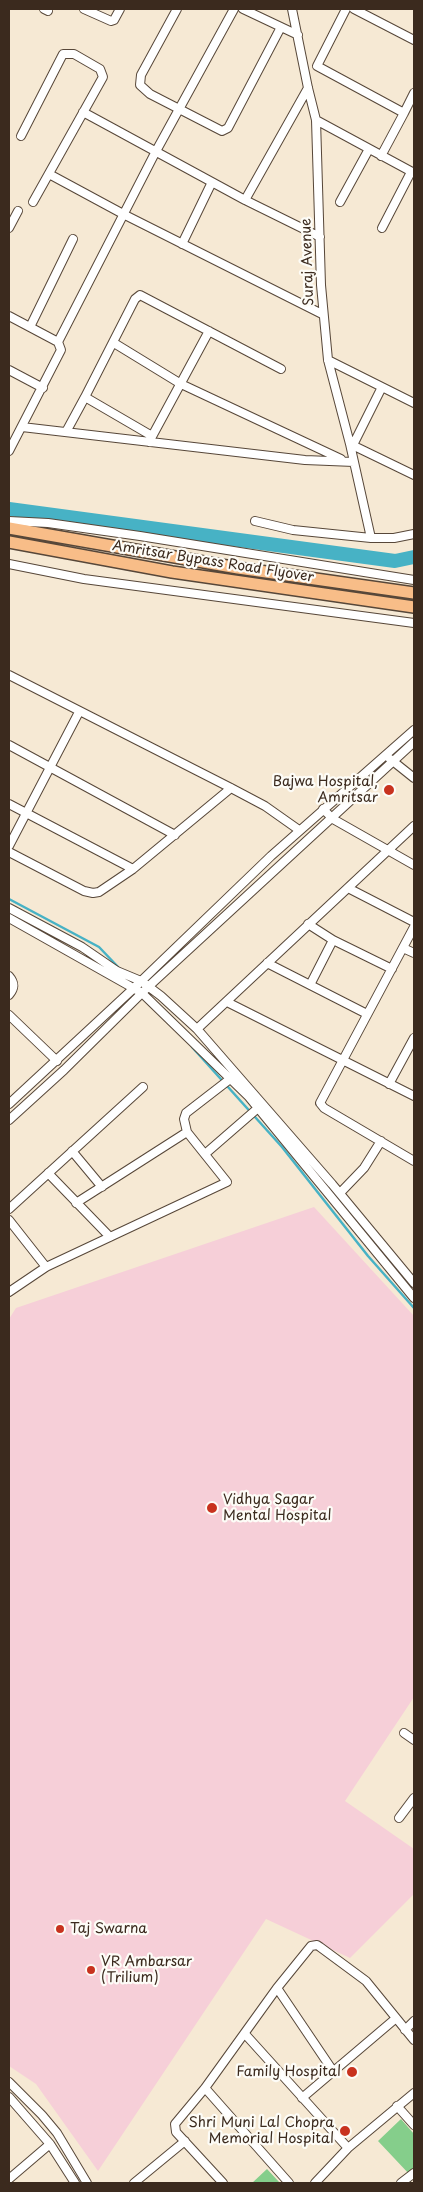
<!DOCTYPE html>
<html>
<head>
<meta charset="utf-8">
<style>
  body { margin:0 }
  #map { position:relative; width:423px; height:2192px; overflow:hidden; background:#f6e9d4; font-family:"Playpen Sans",sans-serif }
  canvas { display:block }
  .frame { position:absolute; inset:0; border:10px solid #3b2a1e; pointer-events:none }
</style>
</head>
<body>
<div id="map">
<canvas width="423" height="2192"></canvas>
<div class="frame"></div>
</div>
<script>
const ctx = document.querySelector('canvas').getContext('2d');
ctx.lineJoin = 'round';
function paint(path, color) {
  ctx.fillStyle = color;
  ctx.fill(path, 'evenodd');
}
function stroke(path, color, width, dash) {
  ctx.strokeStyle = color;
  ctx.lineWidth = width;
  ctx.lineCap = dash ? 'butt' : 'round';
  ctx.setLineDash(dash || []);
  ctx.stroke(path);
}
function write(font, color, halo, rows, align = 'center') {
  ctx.font = font + ' "Playpen Sans",sans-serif';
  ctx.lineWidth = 4.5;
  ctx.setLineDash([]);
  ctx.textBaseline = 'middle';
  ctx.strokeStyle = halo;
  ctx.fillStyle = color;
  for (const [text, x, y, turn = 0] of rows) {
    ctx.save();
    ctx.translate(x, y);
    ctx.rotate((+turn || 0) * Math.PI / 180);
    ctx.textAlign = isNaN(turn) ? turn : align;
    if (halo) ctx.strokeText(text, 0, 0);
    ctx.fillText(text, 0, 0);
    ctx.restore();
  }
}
const built = new Path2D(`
  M314,1207L414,1316V1697L345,1801L414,1849V1894L350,1958L266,1919L98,2171L36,2084L9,2066V1319L16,1308Z`);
const green = new Path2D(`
  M401,2119L414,2134V2171L410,2175L378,2141Z
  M267,2169L280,2183H252Z`);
const stream = new Path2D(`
  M9,899L99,947L120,969
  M192,1047L282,1147L368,1256L414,1308`);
const river = new Path2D(`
  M9,509L395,561L414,557`);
const minor = new Path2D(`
  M44,9L48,11
  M84,9L111,21L114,20L120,9
  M177,9L141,75L140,85L150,94L222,131L228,128L281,27
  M243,9L298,35
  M292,9L308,88L316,120L321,285L328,360L350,444L414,475
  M346,9L317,66L404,113L414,93
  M354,9L414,40
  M83,112L245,200L320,237
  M316,120L414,173
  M21,136L63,54H74L100,69L103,77L33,202
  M381,156L404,113
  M49,174L125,215L322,314
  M245,200L308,88
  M340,202L369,149
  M9,228L18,211
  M382,228L411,172
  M182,244L212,182
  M9,316L58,342L61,350L9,451
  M30,327L73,239
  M58,342L155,153L234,9
  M114,343L181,384L341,459
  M328,360L414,403
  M9,370L43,388
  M85,397L135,299L140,295L281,369
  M22,427L305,460L354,462
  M66,432L85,397L152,436
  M149,442L209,331
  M350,444L371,538H394L414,534
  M353,445L382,387
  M9,521L48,523L140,536L414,580
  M255,521L293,530L371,538
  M9,564L84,579L414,623
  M9,675L231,788L265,806L299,830
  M9,745L175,835
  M389,758L414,778
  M9,804L133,869
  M323,809L333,819L414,865
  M9,846L79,712
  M9,852L84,891L93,893L99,892L133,869L231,788
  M348,888L414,922
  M9,908L82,947L117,971L141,981L161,996L197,1029L332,1184L414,1283
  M9,918L142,993L249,1097L414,1298
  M308,924L333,940L392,969
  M414,927L320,1103L324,1108L414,1161
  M403,948L414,953
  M267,963L367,1014
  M9,976C15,983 15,988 9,995
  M310,985L333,940
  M227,1002L414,1096
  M9,1015L57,1061
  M197,1029L414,826
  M389,1084L414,1038
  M9,1104L134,988L271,856L414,730
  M9,1120L64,1070L149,986L414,742
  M72,1151L102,1187
  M205,1154L258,1108
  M48,1173L110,1237
  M340,1193L364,1168L381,1141
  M76,1203L187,1132
  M9,1209L143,1087
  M9,1220L46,1267
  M9,1292L46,1267L227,1182L187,1132L184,1119L186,1113L230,1079
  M404,1733L414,1740
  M399,1818L414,1798
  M277,1988L333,2071
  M405,2030L414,2021
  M245,2034L348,2148
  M9,2082L42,2115L57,2133L87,2183
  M205,2088L289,2183
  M9,2097L50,2144L75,2183
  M302,2098L395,2019
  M397,2106L414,2125
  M9,2179L50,2144
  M134,2183L185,2141
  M223,2183L176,2132L175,2124L205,2088L277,1988L311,1946L317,1945L320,1947L366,1981L414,2040
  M315,2183L348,2148L414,2093
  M401,2183L414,2173`);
const highway = new Path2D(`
  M9,528L238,568L414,593
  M9,542L172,572L414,607`);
const markers = [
  [389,790,6,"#c8321e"],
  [212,1508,6,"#c8321e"],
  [60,1929,5,"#c8321e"],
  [91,1970,5,"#c8321e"],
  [352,2072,6,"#c8321e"],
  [345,2131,6,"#c8321e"]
];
const streetNames = [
  ["Suraj Avenue",308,262,-92],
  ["Amritsar Bypass Road Flyover",213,562,9]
];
const poiNames = [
  ["Bajwa Hospital,",378,782],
  ["Amritsar",378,798],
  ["Vidhya Sagar",223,1500,"left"],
  ["Mental Hospital",223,1516,"left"],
  ["Taj Swarna",70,1929,"left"],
  ["VR Ambarsar",101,1962,"left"],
  ["(Trilium)",101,1978,"left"],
  ["Family Hospital",341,2072],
  ["Shri Muni Lal Chopra",334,2123],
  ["Memorial Hospital",334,2139]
];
paint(built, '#f6cfd8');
paint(green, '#85ce8b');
stroke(stream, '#47b2c5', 2.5);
stroke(river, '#47b2c5', 14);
stroke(minor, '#574739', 10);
stroke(highway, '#574739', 14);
stroke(minor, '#fff', 8);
stroke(highway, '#f8bd88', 11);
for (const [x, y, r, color] of markers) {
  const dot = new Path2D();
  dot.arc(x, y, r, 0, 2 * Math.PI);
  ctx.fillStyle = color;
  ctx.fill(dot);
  stroke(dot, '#fdfcf7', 2);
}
write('14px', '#3b2a1e', '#fdfcf7', streetNames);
write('14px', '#3b2a1e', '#fdfcf7', poiNames, 'right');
</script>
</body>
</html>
